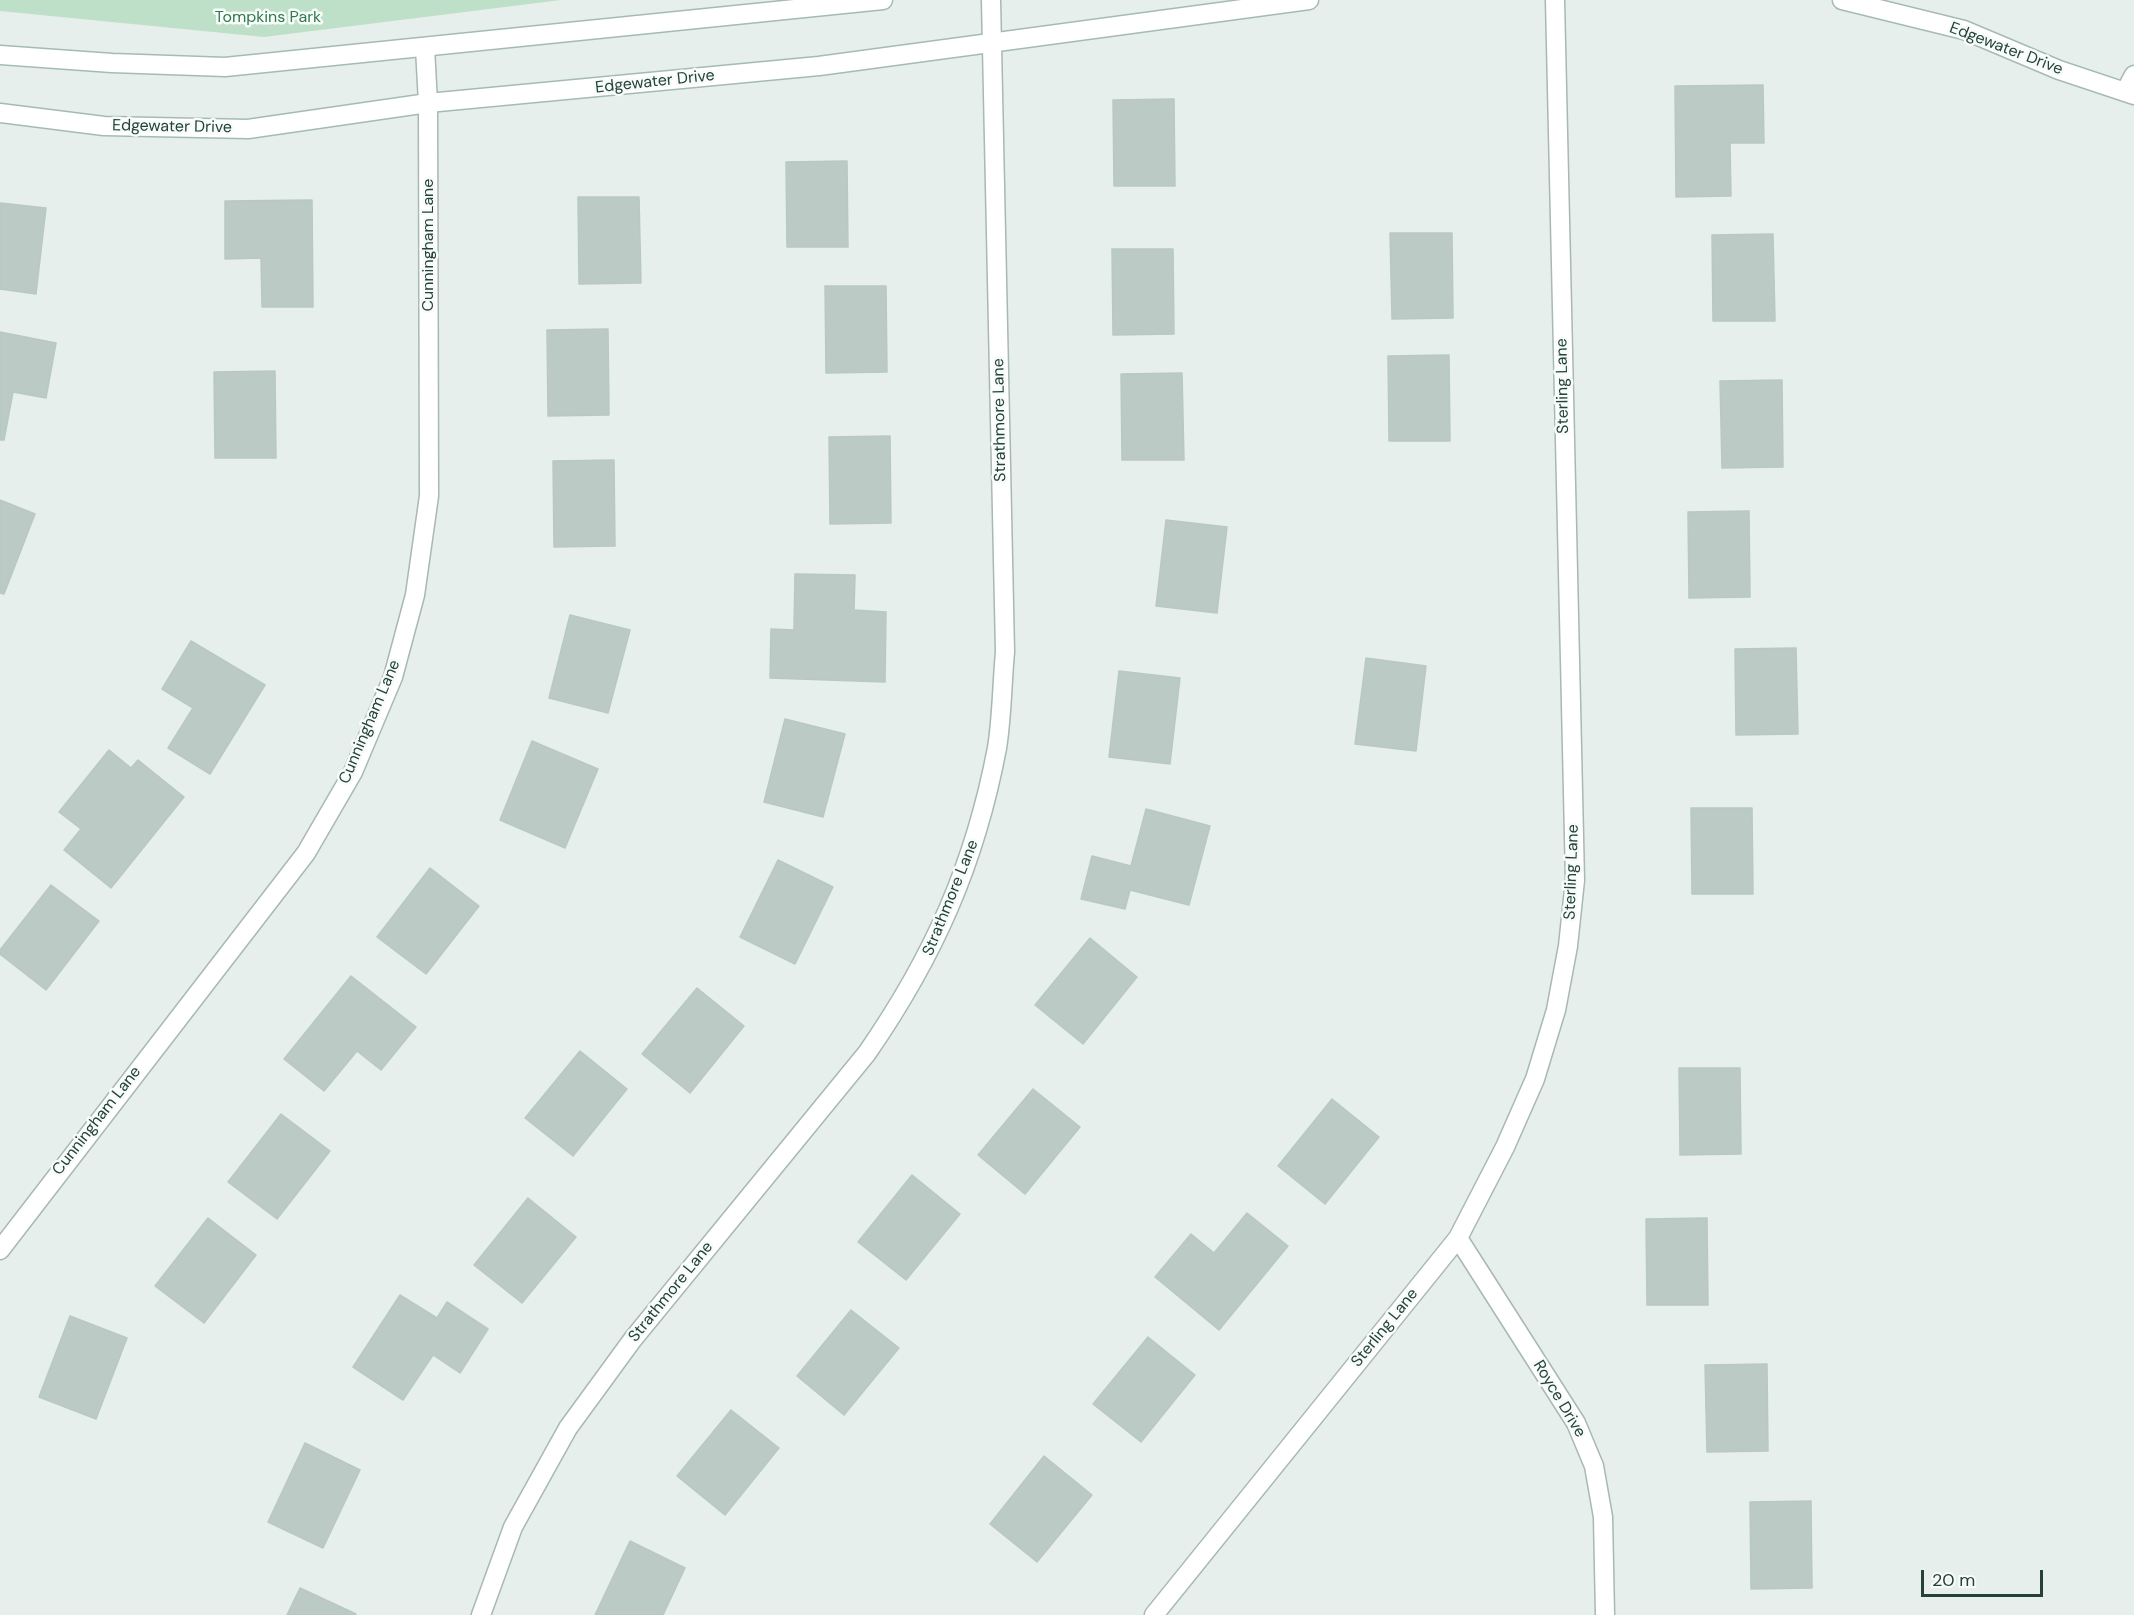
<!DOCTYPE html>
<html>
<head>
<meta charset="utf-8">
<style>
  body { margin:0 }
  #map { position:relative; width:2134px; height:1615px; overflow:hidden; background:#e6efeb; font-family:"DM Sans",sans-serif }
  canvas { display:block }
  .scale { position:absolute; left:1921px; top:1570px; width:122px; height:27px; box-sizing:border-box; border:3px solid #24423a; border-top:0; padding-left:8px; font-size:18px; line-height:21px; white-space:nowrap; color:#24423a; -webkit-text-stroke:4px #f7fbf9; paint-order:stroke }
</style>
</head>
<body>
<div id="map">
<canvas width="2134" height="1615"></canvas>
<div class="scale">20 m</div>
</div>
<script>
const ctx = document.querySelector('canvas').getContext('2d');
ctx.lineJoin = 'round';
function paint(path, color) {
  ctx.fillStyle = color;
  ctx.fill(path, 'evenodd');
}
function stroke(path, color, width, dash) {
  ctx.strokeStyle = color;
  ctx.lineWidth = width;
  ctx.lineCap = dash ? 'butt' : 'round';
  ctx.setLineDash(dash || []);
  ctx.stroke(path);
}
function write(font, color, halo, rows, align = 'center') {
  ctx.font = font + ' "DM Sans",sans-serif';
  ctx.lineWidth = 5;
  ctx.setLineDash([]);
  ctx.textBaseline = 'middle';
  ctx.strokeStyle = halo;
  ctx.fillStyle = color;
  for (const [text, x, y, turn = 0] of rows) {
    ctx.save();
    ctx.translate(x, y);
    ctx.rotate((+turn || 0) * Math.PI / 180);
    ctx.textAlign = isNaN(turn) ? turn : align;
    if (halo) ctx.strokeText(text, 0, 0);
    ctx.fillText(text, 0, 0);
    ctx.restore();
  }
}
const green = new Path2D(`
  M0,0H561L264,37L0,11Z`);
const building = new Path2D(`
  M1763,85L1764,143H1730L1731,196L1676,197L1675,86Z
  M1174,99L1175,186H1114L1113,100Z
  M847,161L848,247H787L786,162Z
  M578,197H639L641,283L579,284Z
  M312,200L313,307H262L261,258L225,259V201Z
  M0,203L46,208L36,294L0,289Z
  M1390,233H1452L1453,318L1392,319Z
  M1773,234L1775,321H1713L1712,235Z
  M1112,249H1173L1174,334L1113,335Z
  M825,286H886L887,372L826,373Z
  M608,329L609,415L548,416L547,330Z
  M0,332L56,343L46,398L13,392L4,440H0Z
  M1449,355L1450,441H1389L1388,356Z
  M275,371L276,458H215L214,372Z
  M1182,373L1184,460H1122L1121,374Z
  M1782,380L1783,467L1722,468L1720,381Z
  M890,436L891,523L830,524L829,437Z
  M614,460L615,546L554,547L553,461Z
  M0,500L35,514L4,594L0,593Z
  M1749,511L1750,597L1689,598L1688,512Z
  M1166,520L1227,527L1217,613L1156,606Z
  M795,574L855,575L854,610L886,612L885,682L770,678L771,629L794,630Z
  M570,615L630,630L608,713L549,698Z
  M191,641L265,685L210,774L168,748L193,708L162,689Z
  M1796,648L1798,734L1736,735L1735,649Z
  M1366,658L1426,666L1416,751L1355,744Z
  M1119,671L1180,678L1170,764L1109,757Z
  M785,719L845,734L823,817L764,802Z
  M532,741L598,769L565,848L500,820Z
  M109,750L131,768L138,760L184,797L111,888L64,850L81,829L59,812Z
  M1691,808H1752L1753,894H1692Z
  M1146,809L1210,826L1189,905L1130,890L1125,909L1081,899L1092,856L1131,866Z
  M778,860L833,887L795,964L740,937Z
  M430,868L479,906L426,974L377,937Z
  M51,885L99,921L46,990L0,954V950Z
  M1090,938L1137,977L1083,1044L1035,1005Z
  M351,976L416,1027L381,1070L357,1051L324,1091L284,1059Z
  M697,988L744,1026L690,1093L642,1054Z
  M580,1051L627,1089L573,1156L525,1118Z
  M1679,1068H1740L1741,1154L1680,1155Z
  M1033,1089L1080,1127L1025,1194L978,1155Z
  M1332,1099L1379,1137L1325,1204L1278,1166Z
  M281,1114L330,1151L277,1219L228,1182Z
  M912,1175L960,1214L906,1280L858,1242Z
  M528,1198L576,1237L522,1303L474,1265Z
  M1247,1213L1288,1246L1219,1330L1155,1277L1191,1234L1214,1253Z
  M208,1218L256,1255L204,1323L155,1286Z
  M1707,1218L1708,1305H1647L1646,1219Z
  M400,1295L437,1318L447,1302L488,1329L460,1373L433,1355L403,1400L353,1367Z
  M851,1310L899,1348L844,1415L797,1376Z
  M70,1316L127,1338L96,1419L39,1397Z
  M1148,1337L1195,1375L1141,1442L1093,1404Z
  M1767,1364L1768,1451L1707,1452L1705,1365Z
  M731,1410L779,1448L725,1515L677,1476Z
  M305,1443L360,1470L323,1548L268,1522Z
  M1044,1456L1092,1495L1037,1562L990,1524Z
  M1811,1501L1812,1588L1751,1589L1750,1502Z
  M630,1541L685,1568L663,1615H595Z
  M300,1588L356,1614L355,1615H287Z`);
const street = new Path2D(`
  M2126,90L2134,75
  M1458,1238L1576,1423L1594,1466L1603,1517L1605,1615
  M0,1250L306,853L353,772L393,677L415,595L429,496L428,103L425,48
  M481,1615L513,1527L568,1428L633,1339L867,1053C934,956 975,864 997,748C1002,717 1002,684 1005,652L991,0
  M1154,1615L1458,1238L1505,1147L1535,1079L1556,1010L1568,946L1575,880L1555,0`);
const secondary = new Path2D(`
  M1842,0L1964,30L2059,70L2134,95
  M0,55L112,63L225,67L883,0
  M0,113L104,126L248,129L428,103L819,66L1309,0`);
const parkNames = [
  ["Tompkins Park",268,18]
];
const streetNames = [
  ["Edgewater Drive",2006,49,21],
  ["Edgewater Drive",655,82,-6],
  ["Edgewater Drive",172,127,1],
  ["Cunningham Lane",429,245,-90],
  ["Sterling Lane",1563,386,-91],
  ["Strathmore Lane",1000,420,-91],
  ["Cunningham Lane",370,722,-67],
  ["Sterling Lane",1572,872,-88],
  ["Strathmore Lane",951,898,-68],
  ["Cunningham Lane",97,1121,-52],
  ["Strathmore Lane",671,1292,-51],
  ["Sterling Lane",1385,1328,-51],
  ["Royce Drive",1559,1399,59]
];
paint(green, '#bfe0c8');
paint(building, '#bbcac4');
stroke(building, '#b8c9c2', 1.5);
stroke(street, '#a8b8b2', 21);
stroke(secondary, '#a4bbb3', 21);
stroke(street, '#fff', 18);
stroke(secondary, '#fff', 18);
write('16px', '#2d7a4b', '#f7fbf9', parkNames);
write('16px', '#24423a', '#f7fbf9', streetNames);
</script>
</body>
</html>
